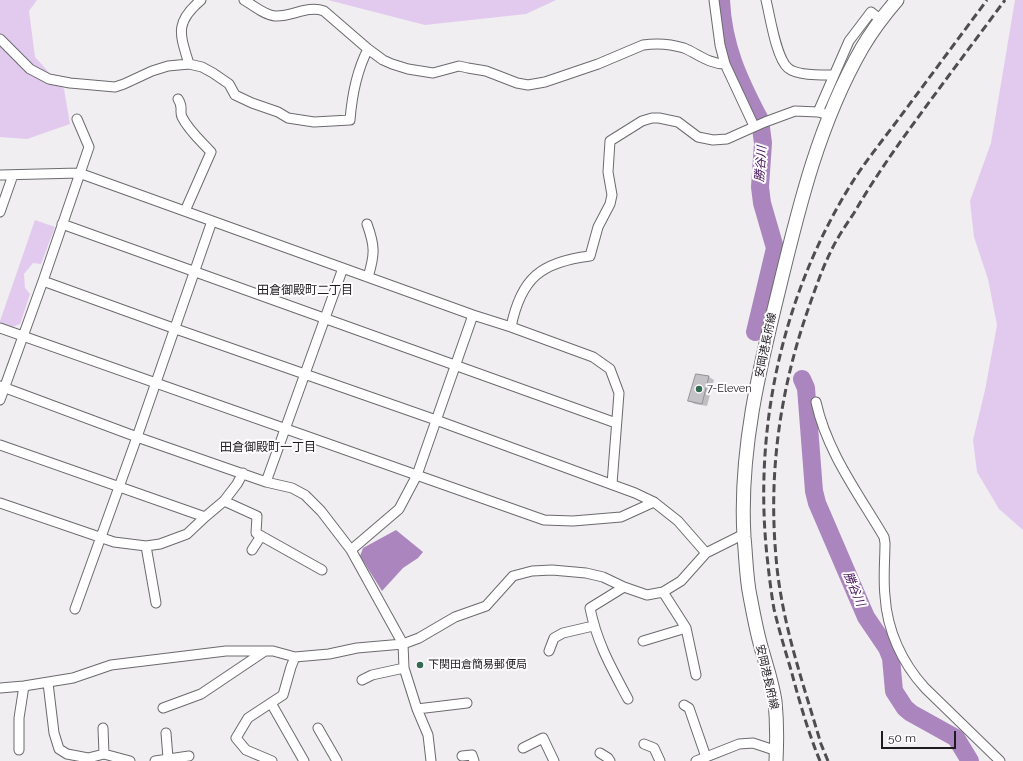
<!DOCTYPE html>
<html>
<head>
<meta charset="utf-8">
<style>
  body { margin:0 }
  #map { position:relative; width:1023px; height:761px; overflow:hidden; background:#f1eef2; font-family:Raleway,sans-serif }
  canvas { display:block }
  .scale { position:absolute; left:881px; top:731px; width:75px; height:18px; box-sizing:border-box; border:2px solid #1d1c1e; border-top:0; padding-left:5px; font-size:12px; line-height:14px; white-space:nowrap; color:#1d1c1e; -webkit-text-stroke:3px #fefcff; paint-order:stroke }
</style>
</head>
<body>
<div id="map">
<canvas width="1023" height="761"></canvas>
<div class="scale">50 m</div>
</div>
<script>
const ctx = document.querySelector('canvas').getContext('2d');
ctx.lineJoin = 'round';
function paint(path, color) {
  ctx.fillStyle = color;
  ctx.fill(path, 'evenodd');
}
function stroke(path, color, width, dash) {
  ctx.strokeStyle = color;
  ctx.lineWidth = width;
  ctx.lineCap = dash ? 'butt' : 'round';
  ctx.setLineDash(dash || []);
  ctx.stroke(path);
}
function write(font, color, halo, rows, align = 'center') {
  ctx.font = font + ' Raleway,"Noto Sans JP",sans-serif';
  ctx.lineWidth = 4;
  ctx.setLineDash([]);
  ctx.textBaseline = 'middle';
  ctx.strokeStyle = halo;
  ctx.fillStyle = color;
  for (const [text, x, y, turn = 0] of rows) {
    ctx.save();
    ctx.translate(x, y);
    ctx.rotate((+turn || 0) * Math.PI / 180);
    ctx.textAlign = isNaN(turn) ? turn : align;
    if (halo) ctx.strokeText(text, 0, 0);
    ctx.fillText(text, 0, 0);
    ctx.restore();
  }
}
const green = new Path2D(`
  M0,0H37L29,11L35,57L64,89L70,124L27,139L0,137Z
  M328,0H556L526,14L425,25Z
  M1015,0H1023V530L999,509L977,472L973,440L985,390L997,325L988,279L974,237L970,201L991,143Z
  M35,220L55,227L41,264L33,263L24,274L25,288L30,294L20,324L12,327L0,322V321Z`);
const water = new Path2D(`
  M396,530L423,552L418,558L403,568L382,591L360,556L363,548Z`);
const shadow = new Path2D(`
  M696,375L709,377L714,380L707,406L695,404L689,401Z`);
const river = new Path2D(`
  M721,0C723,46 739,80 760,120L763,143L760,187L762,203L775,248L755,332
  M802,379L806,388L814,491L817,503L866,617L887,648L891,658L894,691L905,708L911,713L956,738L970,761`);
const building = new Path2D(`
  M696,374L709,376L702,404L688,401Z`);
const street = new Path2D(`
  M244,0C253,5 264,15 275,16C292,17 307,5 324,11L368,49L383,60L392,64L408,69L433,73L459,66L468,68L486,71L517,83L528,85L545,82L598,64L643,45C656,43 671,44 684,48C698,54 709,64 725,64
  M714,0L720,45L725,64L754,126
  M766,0C770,16 776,58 788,68C797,76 823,75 834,75
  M0,39L30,69L49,79L70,83L115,87L124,84L152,71L168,66L189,64L202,67L213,73L229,84L235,95L252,103L278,112L288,118L314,122L350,120C352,95 356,72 368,49
  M189,64C180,34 174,23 201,0
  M178,99C184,108 179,110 182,117C189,131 201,141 211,152L185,211
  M818,112L849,41L871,12L881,20
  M0,175L79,173L473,315L511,327L593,357L610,369L619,393L612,484
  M0,212L13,175
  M62,224L616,423
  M367,224C375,246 375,254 368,277
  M43,281L173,328L436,420L635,493L654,502L678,521L706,553
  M511,327C521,278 541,262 590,256L598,227L610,204L612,195L608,172L610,141L642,121L652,118H659L678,122L698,137L713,140L727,139L765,122L795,111L818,112L829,115
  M0,328L544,520L573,521L621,517L654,502
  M0,386L137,437L266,482L292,488L305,495L321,511L351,550L403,644L404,668L417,709L428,735L431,761
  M0,400L43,281L89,147L77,119
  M816,402C827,452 858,493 884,537L885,543C885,560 883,578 885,596C887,630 902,663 925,688L1000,761
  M0,445L205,517
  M266,482L343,268
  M224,501L257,516L256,533L322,570
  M0,503L114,542L146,546L160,544L187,534L205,517L224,501L237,484L243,473
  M146,546L156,603
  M252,550L261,536
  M351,550L399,509L417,475L473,315
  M624,587L590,608C597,643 611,667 628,699
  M663,592L686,628L696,675
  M75,609L137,437L212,221
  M643,641L686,628
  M549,651L554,638L563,633L593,626
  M362,680L372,675L404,668
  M48,683L54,733L59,749L67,754L88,758L104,754L130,761
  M0,688L24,686L73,678L111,665L226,651H273L295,657L329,654L357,648L403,644L419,638L455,617L486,606L513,576L532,571L552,570L586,573L603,577L624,587L647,595L663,592L681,581L706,553L744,534
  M271,703L304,761
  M684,705L689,708L706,757
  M163,708L201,694L265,651
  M417,709L467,703
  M103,728L104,754
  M318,728L337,761
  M166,733L168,758
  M644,744L654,748L660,761
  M523,748L543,738L554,761
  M19,750V718L24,686
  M600,753L608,758L610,761
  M462,756L472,755L474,761
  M155,761L189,756
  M272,761L246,750L236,738L248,718L283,695L291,667L295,657
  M696,761L739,744L753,743L777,751`);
const secondary = new Path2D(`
  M776,761C777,741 777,721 775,701C772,681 765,662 760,643C756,628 753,612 750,596C746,577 746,556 744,537C739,452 759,370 779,289C799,206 819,123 862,48C872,31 884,15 897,0`);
const rail = new Path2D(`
  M820,761C808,732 799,700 791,670C785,650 779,630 774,609C771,592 769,574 767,556C753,424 784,289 855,178C869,157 885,137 900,117C929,78 958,39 987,0
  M828,761L821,744C803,683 781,621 776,557C768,469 781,384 811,301C817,284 823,267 831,251C837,238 846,225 854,213C869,187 886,162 903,138C937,91 971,46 1005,0`);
const markers = [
  [699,389,4,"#326a52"],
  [420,665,4,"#326a52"]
];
const streetNames = [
  ["安岡港長府線",766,345,-78],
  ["安岡港長府線",767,677,77]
];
const poiNames = [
  ["7-Eleven",707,389],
  ["下関田倉簡易郵便局",428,665]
];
const waterNames = [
  ["勝谷川",761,164,-86],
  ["勝谷川",854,589,67]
];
const neighbourhoodNames = [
  ["田倉御殿町二丁目",305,290],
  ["田倉御殿町一丁目",268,447]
];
paint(green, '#e2caef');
paint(water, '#ab86be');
paint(shadow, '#0003');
stroke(river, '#ab86be', 18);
paint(building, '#c4c2c6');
stroke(building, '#929093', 1);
stroke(street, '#6c6a6e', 11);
stroke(secondary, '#6c6a6e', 15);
stroke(street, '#fff', 9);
stroke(secondary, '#fff', 13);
stroke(rail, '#4f4d50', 3, [8, 4]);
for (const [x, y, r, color] of markers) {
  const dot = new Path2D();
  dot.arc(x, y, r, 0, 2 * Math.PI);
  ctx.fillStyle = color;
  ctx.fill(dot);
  stroke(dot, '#fefcff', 1.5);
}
write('11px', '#1d1c1e', '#fefcff', streetNames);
write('11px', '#1d1c1e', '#fefcff', poiNames, 'left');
write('italic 12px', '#421257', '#fefcff', waterNames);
write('12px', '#1d1c1e', '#fefcff', neighbourhoodNames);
</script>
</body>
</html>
